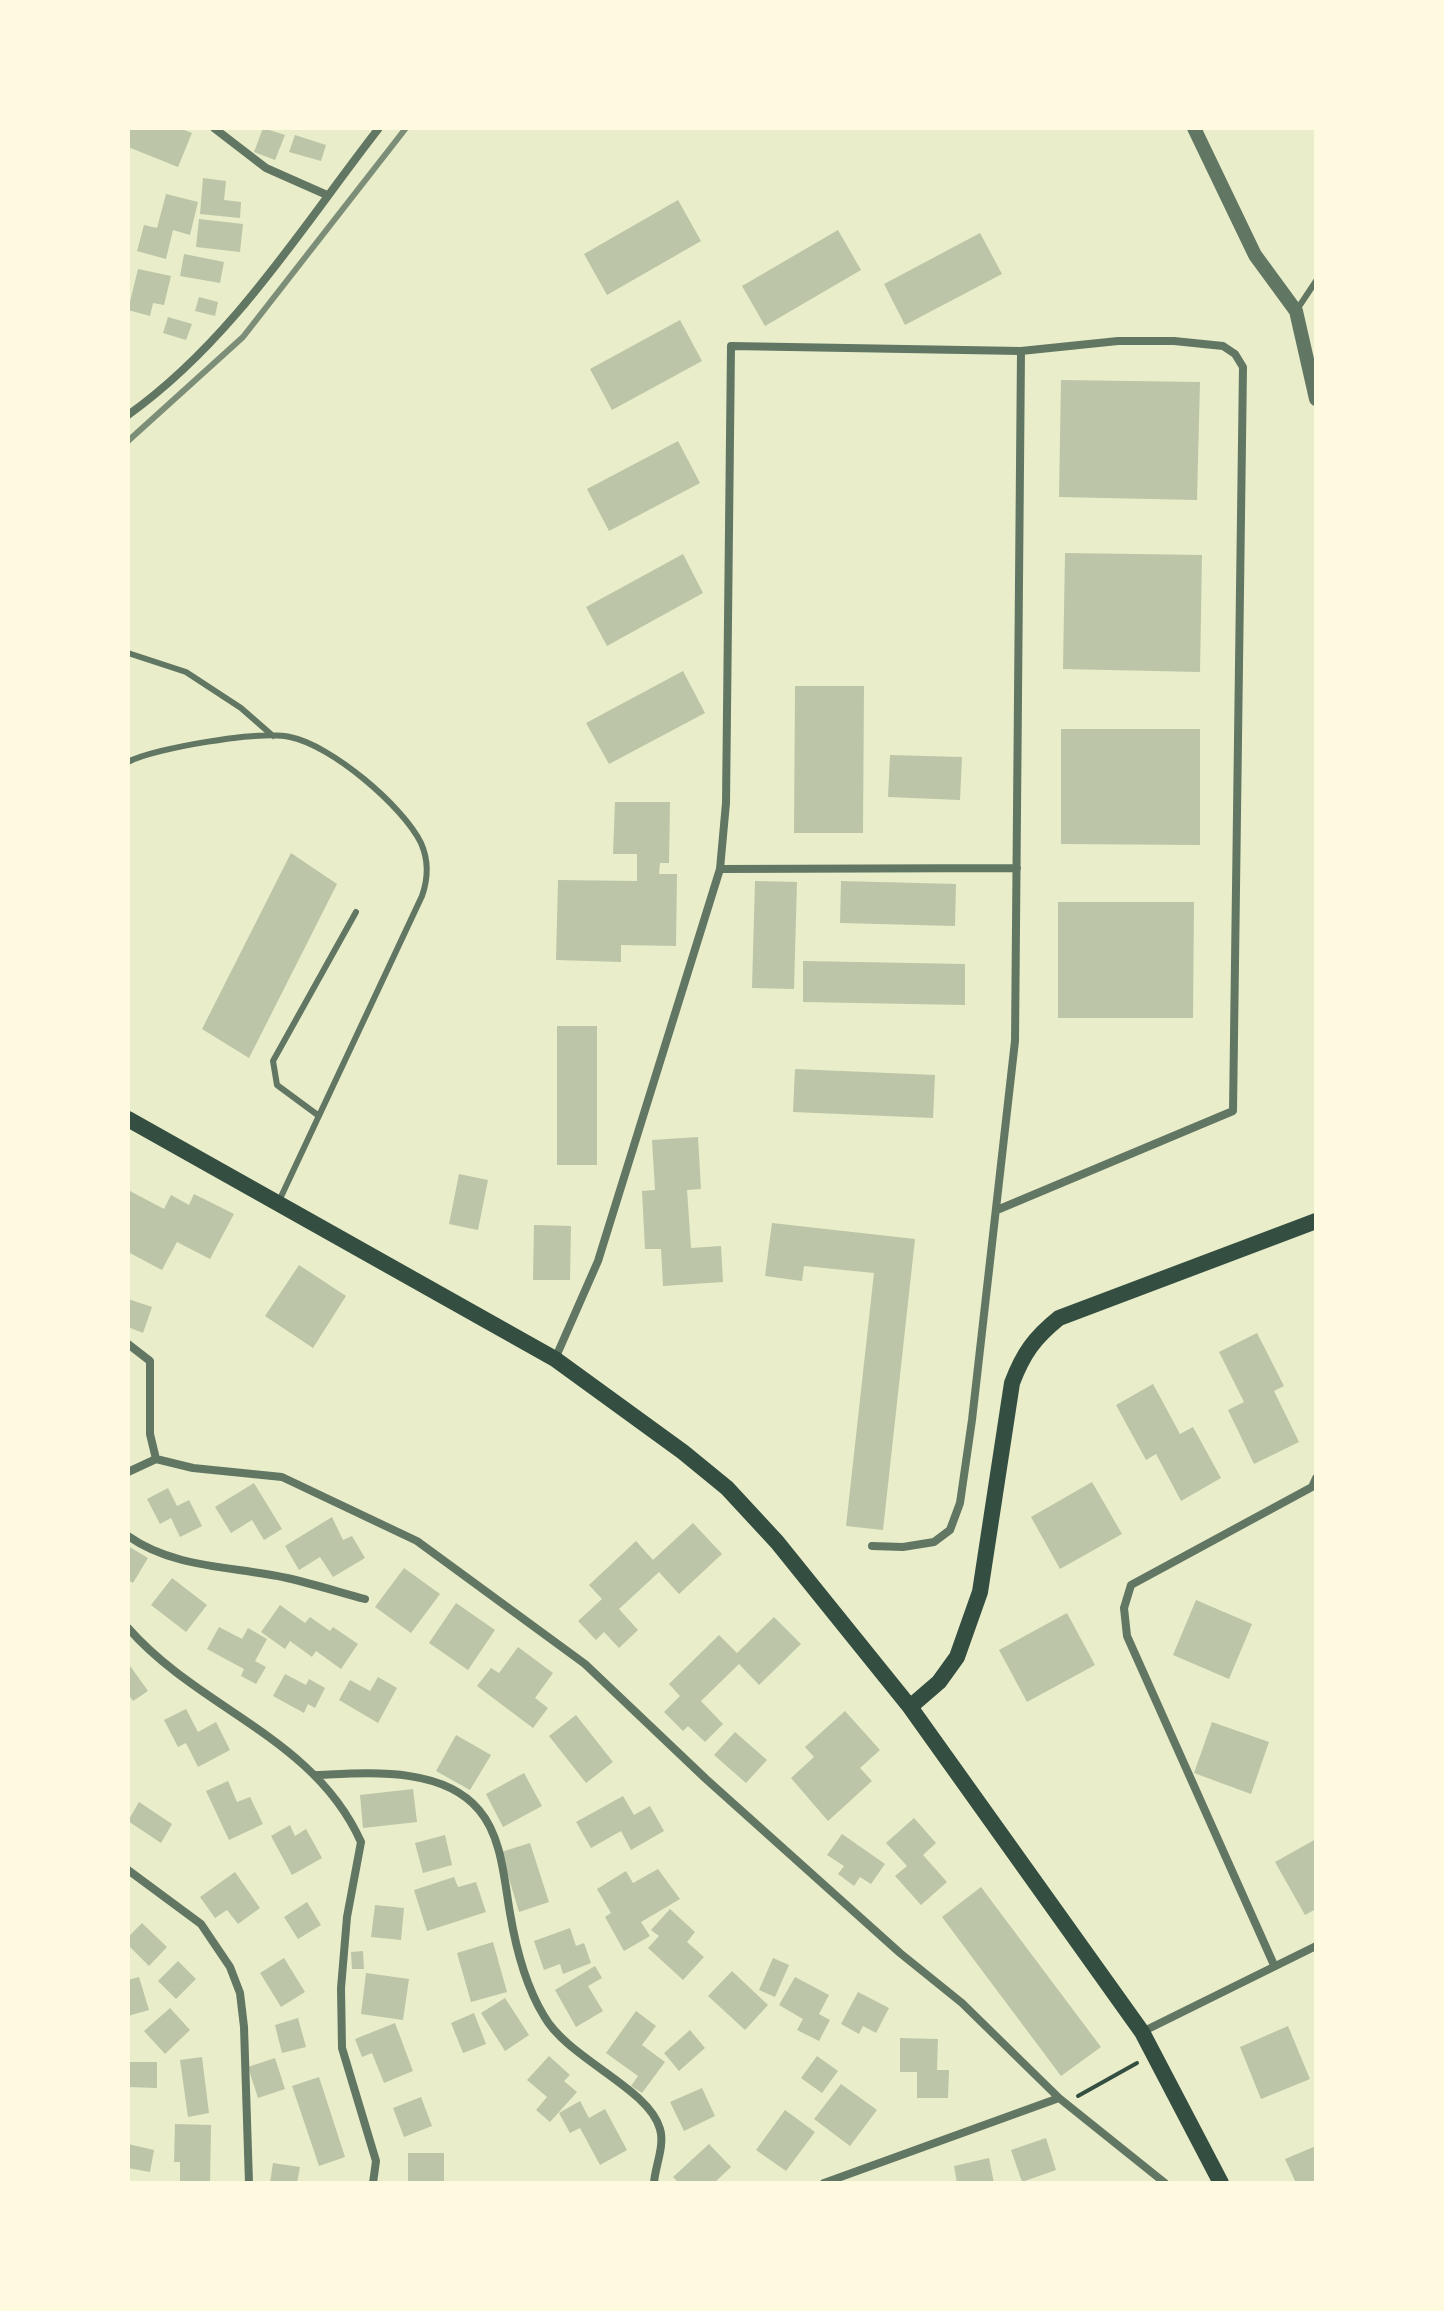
<!DOCTYPE html>
<html>
<head>
<meta charset="utf-8">
<style>
  body { margin:0 }
  #map { position:relative; width:1444px; height:2311px; overflow:hidden; background:#e9edc9; font-family:Overpass,sans-serif }
  canvas { display:block }
  .frame { position:absolute; inset:0; border:130px solid #fefae0; pointer-events:none }
</style>
</head>
<body>
<div id="map">
<canvas width="1444" height="2311"></canvas>
<div class="frame"></div>
</div>
<script>
const ctx = document.querySelector('canvas').getContext('2d');
ctx.lineJoin = 'round';
function paint(path, color) {
  ctx.fillStyle = color;
  ctx.fill(path, 'evenodd');
}
function stroke(path, color, width, dash) {
  ctx.strokeStyle = color;
  ctx.lineWidth = width;
  ctx.lineCap = dash ? 'butt' : 'round';
  ctx.setLineDash(dash || []);
  ctx.stroke(path);
}
const building = new Path2D(`
  M128,128H179L192,133L178,167L128,147Z
  M263,128L285,135L275,160L254,152Z
  M295,135L326,145L321,161L289,152Z
  M203,178L226,181L224,200L241,202L240,218L200,214Z
  M166,194L198,202L190,235L173,230L166,259L137,251L144,225L157,228Z
  M678,200L701,241L607,295L584,254Z
  M199,219L243,224L240,252L196,247Z
  M838,230L861,270L765,326L742,286Z
  M980,233L1002,274L905,325L884,284Z
  M184,254L224,262L220,283L180,276Z
  M138,269L171,276L164,305L153,303L150,316L128,310Z
  M199,297L218,302L215,316L195,311Z
  M168,317L192,324L186,340L163,333Z
  M680,320L702,361L612,410L590,369Z
  M1061,380L1200,382L1197,500L1059,497Z
  M678,441L700,483L609,531L587,489Z
  M1065,553L1202,555L1200,672L1063,669Z
  M683,554L703,593L607,646L586,607Z
  M683,671L705,713L609,764L586,723Z
  M795,686H864L863,833H794Z
  M1061,729H1200V845L1061,844Z
  M890,755L962,757L960,800L888,797Z
  M615,802H670L669,863H660L659,874H677L676,946L621,945V962L556,960L558,880L637,881V854H613Z
  M291,853L337,884L249,1058L202,1029Z
  M755,881L797,882L794,989L752,988Z
  M841,881L956,884L955,926L840,923Z
  M1058,902H1194L1193,1018H1058Z
  M803,961L965,964V1005L803,1002Z
  M557,1026H597V1165H557Z
  M795,1069L935,1075L933,1118L793,1112Z
  M698,1137L701,1189L687,1190L691,1248L721,1246L723,1282L663,1286L661,1249H645L642,1191L655,1190L652,1140Z
  M459,1174L488,1180L478,1230L449,1224Z
  M128,1190L164,1209L171,1195L189,1205L194,1194L234,1214L210,1259L177,1242L162,1270L128,1252Z
  M772,1223L915,1239L883,1530L846,1526L874,1273L804,1266L802,1281L765,1276Z
  M534,1225L571,1226L570,1280H533Z
  M299,1265L346,1296L313,1348L265,1316Z
  M128,1299L152,1307L143,1333L128,1327Z
  M1257,1333L1284,1386L1274,1391L1299,1442L1254,1464L1228,1410L1244,1402L1219,1352Z
  M1153,1384L1180,1434L1193,1427L1221,1478L1181,1501L1156,1454L1146,1460L1116,1405Z
  M1092,1482L1122,1534L1060,1569L1031,1517Z
  M254,1483L282,1529L264,1540L252,1520L231,1533L215,1507Z
  M168,1488L177,1506L189,1500L202,1526L180,1537L171,1518L160,1524L147,1499Z
  M332,1517L343,1540L352,1536L365,1558L333,1577L320,1557L299,1570L285,1546Z
  M693,1523L722,1554L679,1594L659,1572L619,1609L638,1630L619,1648L604,1632L596,1640L578,1621L602,1599L589,1585L636,1541L653,1560Z
  M128,1546L148,1558L133,1583L128,1580Z
  M404,1568L440,1594L411,1633L375,1607Z
  M172,1578L207,1605L186,1632L151,1605Z
  M1196,1600L1252,1624L1229,1679L1173,1655Z
  M456,1603L495,1630L468,1670L429,1643Z
  M280,1605L305,1623L310,1617L330,1631L333,1627L358,1644L341,1669L316,1651L312,1657L290,1641L285,1649L261,1632Z
  M1067,1613L1095,1665L1027,1702L999,1650Z
  M774,1617L801,1644L759,1685L739,1664L701,1701L723,1724L705,1742L688,1726L683,1731L664,1712L680,1696L669,1684L719,1635L737,1653Z
  M219,1627L242,1639L248,1628L267,1639L255,1661L266,1667L256,1684L241,1676L244,1669L207,1649Z
  M518,1647L553,1673L535,1698L548,1708L533,1728L477,1686L491,1668L499,1673Z
  M128,1663L148,1691L133,1701L128,1694Z
  M285,1674L306,1685L309,1679L325,1688L315,1708L308,1704L304,1713L273,1696Z
  M378,1677L397,1688L378,1723L339,1700L350,1680L370,1691Z
  M186,1709L198,1732L216,1722L230,1750L198,1767L186,1743L178,1747L164,1720Z
  M845,1711L880,1750L860,1768L872,1781L828,1821L791,1778L814,1757L805,1747Z
  M576,1715L613,1762L586,1783L549,1736Z
  M1212,1722L1269,1742L1251,1794L1194,1773Z
  M735,1732L767,1760L746,1783L714,1755Z
  M456,1735L491,1755L470,1790L436,1771Z
  M524,1773L542,1806L503,1827L486,1794Z
  M228,1781L237,1802L250,1797L263,1824L229,1840L206,1791Z
  M413,1789L417,1822L363,1828L360,1795Z
  M623,1796L634,1815L650,1806L664,1831L631,1850L621,1831L591,1848L576,1822Z
  M139,1802L172,1824L161,1843L128,1821Z
  M914,1818L936,1843L923,1855L947,1882L921,1905L895,1876L907,1866L886,1843Z
  M290,1825L295,1836L306,1829L322,1858L292,1875L271,1836Z
  M842,1834L885,1864L871,1884L860,1877L854,1886L838,1874L844,1866L827,1855Z
  M445,1835L452,1865L423,1873L415,1843Z
  M1316,1839V1909L1305,1915L1275,1862Z
  M530,1843L549,1902L519,1912L501,1852Z
  M658,1869L680,1899L641,1922L650,1936L624,1951L605,1917L611,1913L597,1889L626,1871L633,1883Z
  M235,1872L260,1908L238,1924L227,1910L215,1918L200,1897Z
  M454,1877L458,1887L476,1882L486,1912L427,1931L414,1890Z
  M981,1887L1101,2047L1061,2076L942,1917Z
  M307,1902L321,1925L298,1939L284,1917Z
  M375,1905L404,1908L401,1940L371,1937Z
  M670,1909L695,1932L687,1942L704,1957L683,1980L648,1948L659,1936L651,1930Z
  M142,1923L167,1947L149,1966L128,1945V1937Z
  M570,1928L576,1946L584,1943L591,1963L563,1974L560,1964L544,1970L534,1941Z
  M493,1942L507,1992L471,2002L457,1953Z
  M363,1951L364,1969H352L351,1952Z
  M284,1958L305,1992L281,2007L260,1973Z
  M773,1958L789,1965L775,1997L759,1990Z
  M178,1961L196,1979L176,1999L158,1981Z
  M595,1966L602,1978L588,1986L603,2011L576,2027L555,1990Z
  M732,1971L768,2005L745,2030L708,1996Z
  M366,1973L409,1979L403,2020L361,2014Z
  M139,1977L149,2010L128,2016V1980Z
  M795,1977L829,1995L819,2014L830,2020L819,2041L797,2030L803,2019L779,2005Z
  M858,1992L889,2008L876,2033L863,2026L859,2034L841,2024Z
  M505,1998L529,2035L505,2051L481,2013Z
  M170,2008L190,2030L165,2054L144,2031Z
  M636,2011L656,2026L642,2045L665,2062L642,2093L631,2086L638,2076L606,2053Z
  M474,2013L486,2044L463,2053L451,2023Z
  M298,2018L306,2047L282,2053L275,2025Z
  M395,2023L413,2071L384,2083L372,2053L362,2057L355,2039Z
  M1288,2026L1310,2079L1261,2099L1240,2047Z
  M690,2030L705,2048L679,2071L664,2053Z
  M900,2038L938,2039L937,2070H949L948,2098H917V2072H900Z
  M549,2056L570,2075L564,2081L577,2092L550,2122L536,2110L547,2097L527,2080Z
  M817,2056L838,2071L822,2093L801,2078Z
  M202,2057L209,2113L188,2117L180,2060Z
  M275,2058L285,2089L258,2098L248,2067Z
  M128,2062H157V2088L128,2087Z
  M319,2077L345,2157L319,2166L292,2086Z
  M841,2084L877,2110L850,2146L814,2119Z
  M702,2088L715,2116L684,2131L670,2102Z
  M421,2097L432,2126L404,2137L393,2108Z
  M580,2101L589,2118L605,2109L627,2150L600,2165L580,2128L570,2133L559,2113Z
  M785,2110L815,2132L786,2171L756,2150Z
  M175,2124L211,2125L210,2183H180V2162H174Z
  M1046,2138L1056,2170L1022,2182L1011,2150Z
  M128,2144L154,2150L150,2172L128,2168Z
  M709,2144L731,2167L714,2183H679L673,2177Z
  M1316,2146V2183H1296L1285,2159Z
  M408,2153H444V2183H408Z
  M989,2158L994,2183H957L954,2166Z
  M273,2163L300,2167L297,2183H270Z`);
const path = new Path2D(`
  M1078,2096L1137,2063`);
const service = new Path2D(`
  M1296,311L1316,281
  M128,653L186,672L241,708L273,736
  M128,762C154,748 262,730 290,737C331,745 403,806 421,843C429,861 428,879 422,896L279,1201
  M319,1116L277,1085L273,1061L356,912`);
const minor = new Path2D(`
  M214,128L266,168L327,195
  M128,415C233,340 301,228 379,128
  M720,869L1017,868
  M128,1344L150,1361V1434L156,1459
  M555,1359L598,1261L720,869L726,803L731,346L1021,351L1118,341H1174L1223,346L1235,354L1243,367L1233,1111L997,1210
  M128,1472L156,1459L193,1468L282,1477L417,1541L585,1664L706,1779L900,1953L962,2003L1059,2098L1165,2183
  M128,1536C175,1569 233,1566 287,1578C313,1584 339,1592 365,1599
  M872,1546L903,1547L934,1542L950,1530L960,1503L972,1420L1015,1041L1021,351
  M128,1628C200,1710 314,1737 361,1842L347,1917L341,1988L342,2048L376,2161L373,2183
  M317,1775C368,1773 442,1766 479,1810C502,1837 504,1879 510,1913C516,1949 525,1985 544,2016C568,2059 649,2088 660,2129C665,2146 655,2166 654,2183
  M128,1870L201,1924L230,1967L240,1993L244,2027L249,2183
  M1274,1965L1127,1636L1124,1608L1131,1585L1312,1487L1316,1478
  M1142,2032L1316,1946
  M824,2183L1059,2098`);
const tertiary = new Path2D(`
  M1194,128L1255,255L1296,311L1316,399`);
const secondary = new Path2D(`
  M128,1119L555,1359L683,1452L727,1488L777,1542L910,1707L1142,2032L1221,2183
  M910,1707L939,1682L957,1657L980,1592L1012,1383C1023,1354 1034,1338 1059,1318L1316,1221`);
const rail = new Path2D(`
  M128,441L243,337L406,128`);
paint(building, '#bcc5a7');
stroke(path, '#344e41', 4);
stroke(service, '#617663', 6);
stroke(minor, '#617663', 8);
stroke(tertiary, '#617663', 14);
stroke(secondary, '#344e41', 16);
stroke(rail, '#7c8e77', 6);
</script>
</body>
</html>
